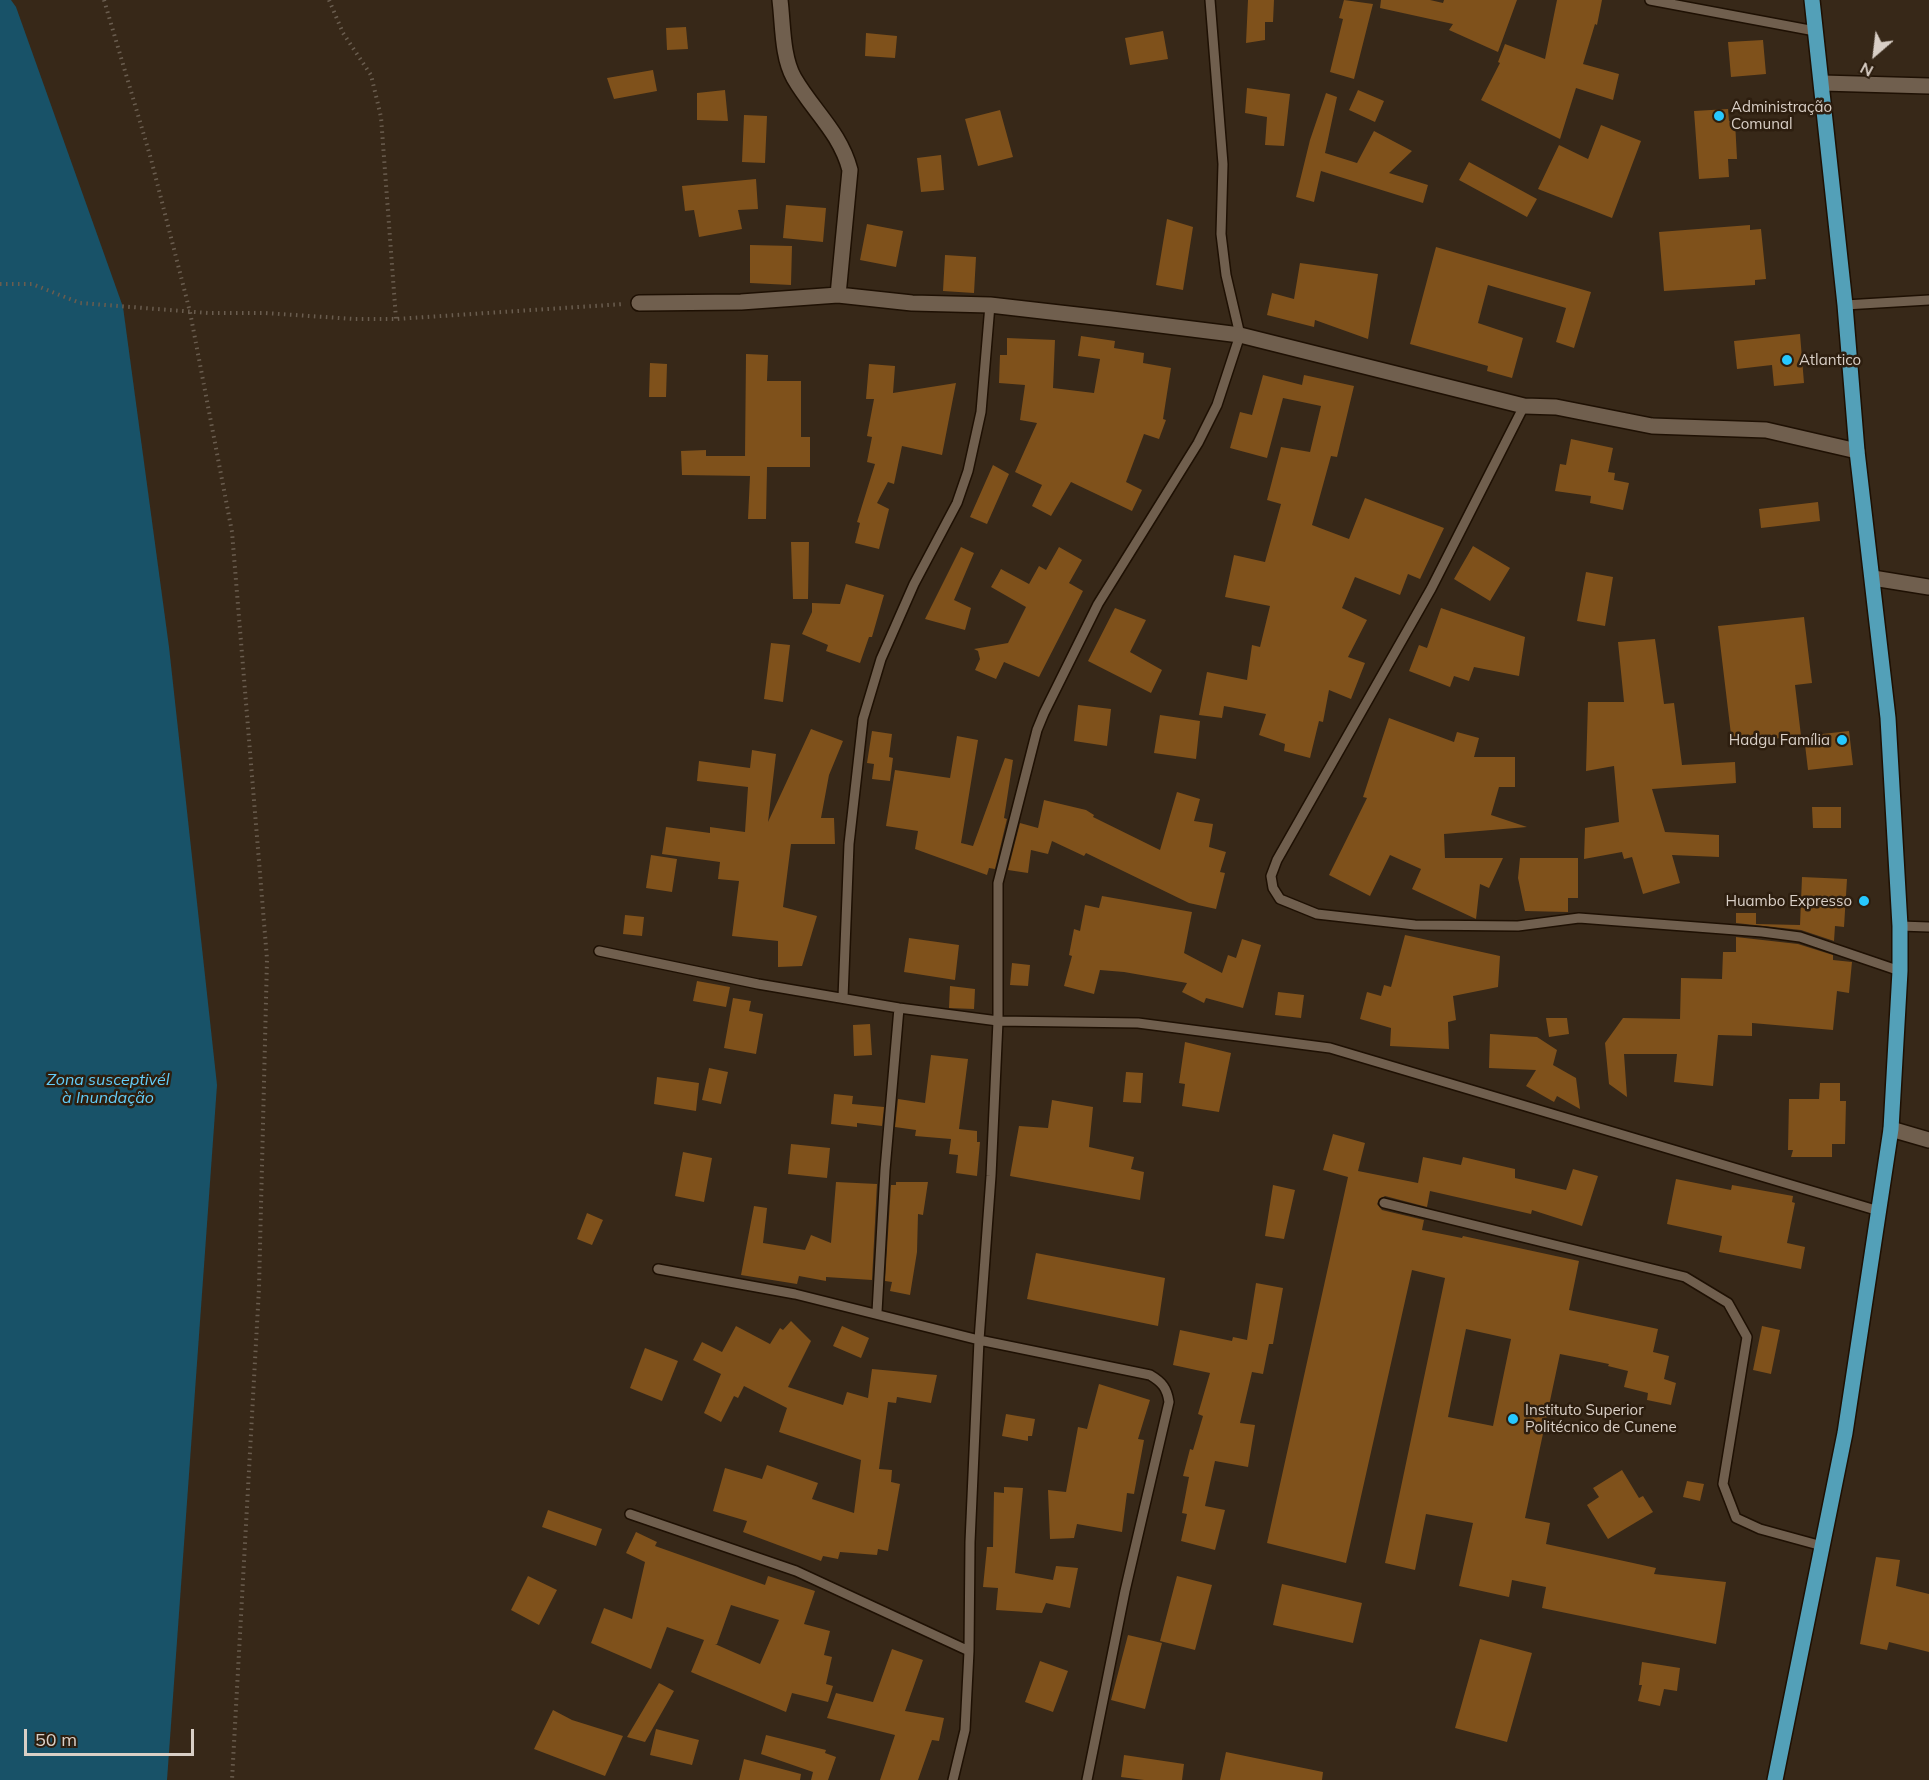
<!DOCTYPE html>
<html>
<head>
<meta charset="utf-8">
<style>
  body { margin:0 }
  #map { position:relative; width:1929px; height:1780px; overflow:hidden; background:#372818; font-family:Mulish,sans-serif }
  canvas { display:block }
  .north { position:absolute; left:1845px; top:24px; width:60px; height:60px; -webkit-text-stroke:4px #2d1e0f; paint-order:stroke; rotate:208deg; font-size:16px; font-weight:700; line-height:24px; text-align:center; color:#d9cfc6 }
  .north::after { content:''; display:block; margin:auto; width:21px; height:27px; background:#d9cfc6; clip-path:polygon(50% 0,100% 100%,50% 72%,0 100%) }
  .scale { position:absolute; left:24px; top:1729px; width:170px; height:27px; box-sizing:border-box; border:3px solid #d9cfc6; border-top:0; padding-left:8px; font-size:18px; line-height:21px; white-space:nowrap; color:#d9cfc6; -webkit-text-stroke:4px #2d1e0f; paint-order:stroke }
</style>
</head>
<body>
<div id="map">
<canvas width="1929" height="1780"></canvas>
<div class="north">N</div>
<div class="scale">50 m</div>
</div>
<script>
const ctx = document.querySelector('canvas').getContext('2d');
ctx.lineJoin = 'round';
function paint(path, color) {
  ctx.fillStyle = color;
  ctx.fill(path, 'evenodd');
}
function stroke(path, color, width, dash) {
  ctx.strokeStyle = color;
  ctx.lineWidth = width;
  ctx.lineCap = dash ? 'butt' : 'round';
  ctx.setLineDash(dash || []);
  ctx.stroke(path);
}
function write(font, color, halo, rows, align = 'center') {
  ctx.font = font + ' Mulish,sans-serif';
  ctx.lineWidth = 5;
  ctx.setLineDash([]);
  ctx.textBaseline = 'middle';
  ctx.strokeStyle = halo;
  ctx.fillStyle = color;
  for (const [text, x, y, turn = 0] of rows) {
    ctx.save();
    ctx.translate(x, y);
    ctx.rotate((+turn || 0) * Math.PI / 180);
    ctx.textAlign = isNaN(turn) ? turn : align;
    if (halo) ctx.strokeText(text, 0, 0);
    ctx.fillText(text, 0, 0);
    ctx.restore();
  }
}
const water = new Path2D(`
  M0,0H11L16,7L123,307L169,647L217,1085L167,1780H0Z`);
const building = new Path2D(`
  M1248,0H1274L1273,22H1265V40L1246,43Z
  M1344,0L1373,4L1354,79L1330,72L1343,19L1339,18Z
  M1381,0H1430L1443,3L1444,0H1517L1498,52L1449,30L1453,24L1380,8Z
  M1557,0H1602L1597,25L1595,24L1583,64L1619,74L1613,100L1576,88L1560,139L1481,100L1500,63L1498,62L1505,44L1545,59Z
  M686,27L688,49L667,50L666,28Z
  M1163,31L1168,59L1130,65L1125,38Z
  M866,33L897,36L895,58L865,56Z
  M1763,40L1766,74L1731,77L1728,42Z
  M653,70L657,91L614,99L607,78Z
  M1247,88L1290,94L1284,146L1265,145L1267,117L1245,113Z
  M725,90L728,121L697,120V93Z
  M1358,90L1384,101L1375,122L1349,110Z
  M1326,93L1337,97L1325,153L1357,163L1374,131L1412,151L1389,173L1428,185L1423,203L1321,171L1314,202L1296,197L1310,140Z
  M1728,109L1729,121H1735L1737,159H1728L1729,177L1699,179L1694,111Z
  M1000,110L1013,157L978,166L965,119Z
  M744,115L767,116L765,163L742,162Z
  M1601,125L1641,141L1612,218L1538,189L1559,145L1588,159Z
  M941,155L944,190L921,192L917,158Z
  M1469,162L1537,199L1527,217L1459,180Z
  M756,179L758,209L738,210L742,229L699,237L694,210L685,211L682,186Z
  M786,205L826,208L823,242L783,238Z
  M1167,219L1193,227L1183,290L1156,285Z
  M867,224L903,231L896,267L860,260Z
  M1750,225V230L1761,229L1766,279L1755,280V285L1664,291L1659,232Z
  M750,245L792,246L791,285L750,283Z
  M1436,247L1591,292L1574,348L1556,342L1566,308L1488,285L1478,323L1523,338L1512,378L1487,371L1488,366L1410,344Z
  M945,255L976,257L974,293L943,291Z
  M1300,263L1378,274L1368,339L1315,320L1314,327L1267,315L1272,293L1294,299Z
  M1800,334L1804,383L1774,386L1772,365L1737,369L1734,341Z
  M1081,336L1115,341L1114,348L1144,353L1143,363L1171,368L1163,419L1166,420L1159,439L1144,434L1126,482L1142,490L1132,511L1071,482L1051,516L1032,506L1042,485L1015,472L1037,423L1020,420L1025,385L999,383L1000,355H1007V338L1055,340L1053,388L1094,393L1100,359L1078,356Z
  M746,354L768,355L767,381H801V437H810V467H767L766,519H748L750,476L682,475L681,451L706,450V456H745Z
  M650,363L667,364L666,397H649Z
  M869,364L895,366L893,393L956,383L942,455L902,446L894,484L888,482L877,503L889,509L879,549L855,543L860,523L857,522L875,464L867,462L872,437L867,436L874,399H866Z
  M1263,375L1302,385L1304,375L1354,386L1337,457L1331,456L1312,525L1349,539L1365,498L1444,528L1420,579L1408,574L1400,595L1355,577L1342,608L1367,620L1348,657L1365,663L1351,699L1329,690L1323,722L1319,721L1310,758L1284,751L1285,744L1259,735L1266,714L1224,706L1222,718L1199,715L1207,672L1247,680L1252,645L1260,647L1270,606L1225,597L1234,555L1265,562L1281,504L1267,500L1281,447L1310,452L1321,406L1283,398L1267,458L1230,448L1240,412L1252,415Z
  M1571,439L1613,448L1608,472L1615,473L1614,480L1629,483L1623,510L1590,503L1591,496L1555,491L1560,464L1566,465Z
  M993,465L1009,474L987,524L970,517Z
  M1818,502L1820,521L1761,528L1759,509Z
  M791,542H809L808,599H793Z
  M1473,546L1510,568L1490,601L1454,579Z
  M961,547L974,553L954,600L971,608L965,630L925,619Z
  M1059,547L1082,560L1069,583L1083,591L1039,677L1004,662L996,679L975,670L980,659L978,651L974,649L1008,643L1026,607L991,587L1001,569L1029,584L1039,566L1046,570Z
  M1586,572L1613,577L1605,626L1577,621Z
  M846,584L884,595L872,637H869L860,663L826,651L828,645L802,634L812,612V603L840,604Z
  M1115,608L1146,620L1130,652L1162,670L1151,693L1088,661Z
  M1441,608L1525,637L1519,676L1474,667L1469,681L1454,676L1450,687L1409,671L1419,645L1427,648Z
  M1804,617L1812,683L1795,685L1801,736L1732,743L1718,626Z
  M1655,639L1664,704L1674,703L1682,765L1735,762L1736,783L1652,789L1665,832L1719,835V857L1672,855L1680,883L1643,894L1632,857L1624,859L1622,852L1584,859L1585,828L1619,822L1614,766L1586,771L1588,702H1624L1618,642Z
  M771,643L790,645L783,702L764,699Z
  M1078,705L1111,709L1107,746L1074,741Z
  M1160,715L1200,721L1196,759L1154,753Z
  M1389,718L1454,742L1457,732L1479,738L1474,757H1515V787H1499L1491,815L1527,827L1444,834L1445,858H1503L1489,888L1480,884L1476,919L1412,889L1421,869L1390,855L1370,896L1329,875L1367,798L1363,797Z
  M811,729L843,741L829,775L821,818H834L835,844H791L783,907L817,916L802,966L778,967V941L732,936L739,881L718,879L720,862L662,854L666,827L710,833V827L745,832L748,787L697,781L699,761L750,768L752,750L776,754L768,822Z
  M872,731L892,734L889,757L893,758L890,781L872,779L874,764L867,763Z
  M1849,731L1853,765L1808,770L1804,736Z
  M957,736L978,740L961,843L973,846L1005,758L1013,760L1004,818L1007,819L995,869L989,868L987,875L915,849L918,831L886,826L895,770L950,778Z
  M1177,792L1200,799L1194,821L1213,824L1209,847L1226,852L1220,872L1225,873L1216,909L1189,903L1086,853L1084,856L1052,841L1048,854L1031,850L1028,873L1008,870L1020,823L1038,828L1044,800L1086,810L1094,815L1093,817L1160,850Z
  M1812,807H1841V828H1813Z
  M651,855L677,859L672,892L646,888Z
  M1520,858H1578V898H1568V912L1525,911L1518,878Z
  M1802,877L1847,879L1844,927L1835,926L1834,941L1801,930L1736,923V913H1756V924L1800,925Z
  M1102,896L1192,912L1184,953L1222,973L1228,955L1236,958L1242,939L1261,945L1243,1008L1206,998L1204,1003L1182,992L1187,983L1124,972L1100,970L1094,994L1064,986L1072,956L1069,955L1074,929L1080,931L1085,905L1099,908Z
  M625,915L644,917L642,936L623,934Z
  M1405,935L1500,956L1498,987L1453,996L1456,1020L1448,1022L1449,1049L1390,1046L1391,1028L1360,1019L1367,992L1381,996L1384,985L1391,987Z
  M1736,937L1798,944L1833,955V960L1852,962L1849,993L1837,991L1833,1030L1752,1023V1036L1718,1035L1713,1086L1674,1082L1677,1054H1624L1627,1097L1609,1084L1605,1043L1623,1018L1680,1019L1681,978L1722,979L1723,952H1736Z
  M909,938L959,945L955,980L904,972Z
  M1012,963L1030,965L1028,986L1010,985Z
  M697,981L730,987L726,1007L693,1001Z
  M950,986L975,989L974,1009L949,1008Z
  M1278,992L1304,995L1301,1018L1275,1015Z
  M733,998L751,1001L749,1011L763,1014L756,1054L724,1048Z
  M1546,1018H1567L1569,1034L1549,1037Z
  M870,1024L872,1055L854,1056L853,1025Z
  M1490,1034L1537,1037L1557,1050L1553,1065L1576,1078L1580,1109L1557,1096L1554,1102L1526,1086L1536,1070L1489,1068Z
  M1185,1042L1231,1053L1219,1112L1182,1106L1185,1084L1179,1083Z
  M931,1055L968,1059L959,1129L977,1131V1142H980L977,1176L956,1173L958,1155L949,1154L951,1139L915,1136L916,1130L895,1127L898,1099L925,1103Z
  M709,1068L728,1072L721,1104L702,1100Z
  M1126,1072L1143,1073L1141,1103L1123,1102Z
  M657,1077L699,1083L696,1111L654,1104Z
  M1820,1083H1840V1101H1846L1845,1144H1832V1157H1791L1793,1150H1788L1789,1099H1819Z
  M834,1094L853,1096L852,1104L884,1107L882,1126L857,1123V1127L831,1124Z
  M1052,1100L1093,1107L1089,1147L1134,1157L1131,1169L1144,1172L1140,1200L1010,1176L1019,1126L1048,1128Z
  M1333,1134L1365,1143L1358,1171L1418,1183L1423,1157L1461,1165L1463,1157L1480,1161L1515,1169V1178L1566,1190L1573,1169L1598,1176L1582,1226L1532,1210L1531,1214L1430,1191L1427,1207L1385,1196L1379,1199L1377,1204L1382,1210L1424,1220L1422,1230L1462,1238L1463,1236L1579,1261L1569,1310L1658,1329L1653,1352L1669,1356L1664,1379L1676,1383L1671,1405L1647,1400L1648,1393L1624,1387L1628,1371L1608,1366L1609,1364L1560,1354L1525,1518L1550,1523L1546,1544L1656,1568L1654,1574L1726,1582L1716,1644L1542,1608L1546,1587L1512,1580L1509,1597L1459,1586L1473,1523L1426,1514L1415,1570L1385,1563L1445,1278L1412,1270L1346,1563L1267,1543L1348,1177L1323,1170ZM1466,1329L1511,1339L1493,1426L1448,1417Z
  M791,1144L830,1148L827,1178L788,1174Z
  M683,1152L712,1158L704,1202L675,1196Z
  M1676,1179L1731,1190L1732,1185L1793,1196L1792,1202L1795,1203L1787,1243L1805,1247L1801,1269L1719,1252L1722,1236L1667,1224Z
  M836,1182L877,1184L872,1280L826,1277V1281L799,1276L797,1284L741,1275L754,1206L767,1208L763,1243L805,1250L811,1235L831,1243Z
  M896,1182H928L923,1215L918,1214L917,1252L910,1295L890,1291L892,1282L885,1281L891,1185H896Z
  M1273,1185L1295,1190L1284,1239L1265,1236Z
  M587,1213L603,1220L592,1245L577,1239Z
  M1036,1253L1165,1278L1158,1326L1027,1299Z
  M1256,1283L1283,1288L1273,1344H1269L1263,1374L1252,1372L1240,1423L1255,1425L1248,1467L1215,1461L1205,1506L1225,1510L1215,1550L1181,1541L1187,1514L1182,1513L1189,1477L1183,1476L1190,1449L1193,1450L1203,1416L1198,1414L1210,1373L1173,1365L1180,1330L1232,1341L1233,1337L1247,1340Z
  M791,1321L811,1341L788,1387L843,1405L847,1392L868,1398L872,1369L937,1375L931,1403L897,1397L896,1403L888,1402L879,1469L892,1470L891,1482L900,1484L888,1551L878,1549L877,1555L840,1552L838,1559L823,1556L821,1561L743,1532L747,1521L713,1511L725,1468L762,1479L767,1465L818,1483L812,1499L854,1513L861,1460L779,1432L787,1408L744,1386L738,1398L734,1396L721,1422L704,1413L721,1374L693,1360L702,1342L722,1352L736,1326L770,1344L780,1328L783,1330Z
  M842,1326L869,1338L861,1358L833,1346Z
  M1762,1326L1780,1330L1771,1374L1753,1370Z
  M645,1348L678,1361L662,1401L630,1388Z
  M1099,1384L1150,1400L1138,1439L1144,1440L1134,1494L1127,1493L1122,1532L1077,1524L1074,1538L1050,1539L1048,1490L1066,1492L1078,1427L1087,1429Z
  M1006,1414L1035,1419L1032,1436H1028V1441L1002,1436Z
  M1622,1470L1639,1498L1643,1496L1653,1512L1608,1539L1587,1505L1599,1497L1593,1488Z
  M1687,1481L1704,1484L1700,1501L1683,1497Z
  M1004,1487L1023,1488L1015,1573L1053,1580L1056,1566L1078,1568L1070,1608L1046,1603L1042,1613L996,1610L998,1588L983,1587L987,1547H993L994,1492L1004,1493Z
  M548,1510L602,1529L596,1546L542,1527Z
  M636,1532L657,1542L655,1546L765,1585L768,1576L815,1591L804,1624L830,1631L824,1655L832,1657L826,1684L833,1686L828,1702L792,1693L786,1712L691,1672L704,1640L667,1627L651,1669L591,1643L604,1608L632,1619L645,1562L626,1553ZM731,1605L779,1620L760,1664L715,1644H717Z
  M1876,1557L1900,1560L1896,1586L1929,1594V1652L1889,1642L1887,1650L1860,1644Z
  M528,1576L557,1590L539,1625L511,1610Z
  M1177,1576L1212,1585L1195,1650L1160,1641Z
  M1282,1584L1362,1603L1353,1643L1273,1625Z
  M1128,1635L1162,1643L1145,1709L1111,1700Z
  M1480,1639L1532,1653L1507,1742L1455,1728Z
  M892,1649L923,1660L905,1711L944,1718L939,1741L932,1740L918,1780H880L895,1735L827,1718L836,1693L873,1702Z
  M1040,1661L1068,1671L1053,1712L1025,1702Z
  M1642,1662L1680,1668L1677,1691L1664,1689L1660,1706L1638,1701L1642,1685H1639Z
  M659,1683L674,1691L645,1742L627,1737Z
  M553,1710L572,1720L623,1736L605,1776L534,1749Z
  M656,1729L699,1740L692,1765L650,1755Z
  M766,1735L826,1750L825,1753L836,1757L828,1780H811L813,1772L761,1754Z
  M1226,1752L1323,1772L1322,1780H1220Z
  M1124,1755L1184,1764L1182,1780H1144L1121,1777Z
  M744,1759L801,1774L800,1780H739Z`);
const path = new Path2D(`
  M104,0L151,159L190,312L232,532L267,959L259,1288L232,1780
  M329,0L343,33L371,75L381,117L396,319
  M0,284H32L80,303L208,313H265L354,319H396L624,304`);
const lane = new Path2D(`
  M1650,0L1815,31
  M1845,305L1929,300
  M1524,406L1431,589L1277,860L1271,876L1273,888L1280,899L1317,914L1415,925L1518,926L1579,918L1762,932L1800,937L1900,971
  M1900,926L1929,927
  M599,951L758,984L899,1008L998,1021L1138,1023L1330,1048L1879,1211
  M843,998L849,844L863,719L881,659L914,584L957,503L968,471L981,412L990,305
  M1384,1203L1685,1277L1728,1303L1747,1337L1723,1484L1736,1518L1760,1529L1822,1546
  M658,1269L795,1294L979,1340L1150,1375C1162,1382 1167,1388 1169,1402L1125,1591L1087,1780
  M877,1312L885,1170L899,1008
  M630,1514L796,1571L969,1651
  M953,1780L965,1730L969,1651L970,1542L979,1340L991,1176L998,1021V883L1037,730L1044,713L1098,604L1198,443L1217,405L1240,335L1226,275L1221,234L1223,164L1210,0`);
const street = new Path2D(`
  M780,0C783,24 782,57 794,78C813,111 840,132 850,170L838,295
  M1822,83L1929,86
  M639,303L741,302L838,295L912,303L990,305L1112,319L1240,335L1524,406L1556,407L1652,426L1766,430L1857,451
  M1873,578L1929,587
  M1891,1129L1929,1140`);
const primary = new Path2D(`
  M1775,1780L1845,1433L1891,1129L1900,971V926L1888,718L1857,451L1845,305L1812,0`);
const markers = [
  [1719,116,6,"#27c8ff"],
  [1787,360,6,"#27c8ff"],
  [1842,740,6,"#27c8ff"],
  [1864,901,6,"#27c8ff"],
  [1513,1419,6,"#27c8ff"]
];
const poiNames = [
  ["Administração",1731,107],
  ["Comunal",1731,124],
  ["Atlantico",1799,360],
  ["Hadgu Família",1830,740,"right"],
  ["Huambo Expresso",1852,901,"right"],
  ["Instituto Superior",1525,1410],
  ["Politécnico de Cunene",1525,1427]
];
const waterNames = [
  ["Zona susceptivél",108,1080],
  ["à Inundação",108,1098]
];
paint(water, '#185268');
paint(building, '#7f511b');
stroke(lane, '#1e1003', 12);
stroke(street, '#1e1003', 18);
stroke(primary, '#1e1003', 18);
stroke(path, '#6a5d4f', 4, [1.5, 4.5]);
stroke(lane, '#705f4e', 9);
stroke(street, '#705f4e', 15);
stroke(primary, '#53a0b8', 15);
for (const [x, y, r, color] of markers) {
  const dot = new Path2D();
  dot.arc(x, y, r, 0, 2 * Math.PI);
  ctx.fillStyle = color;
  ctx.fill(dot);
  stroke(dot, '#2d1e0f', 2);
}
write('15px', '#d9cfc6', '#2d1e0f', poiNames, 'left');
write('italic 16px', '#63cdf9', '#2d1e0f', waterNames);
</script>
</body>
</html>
